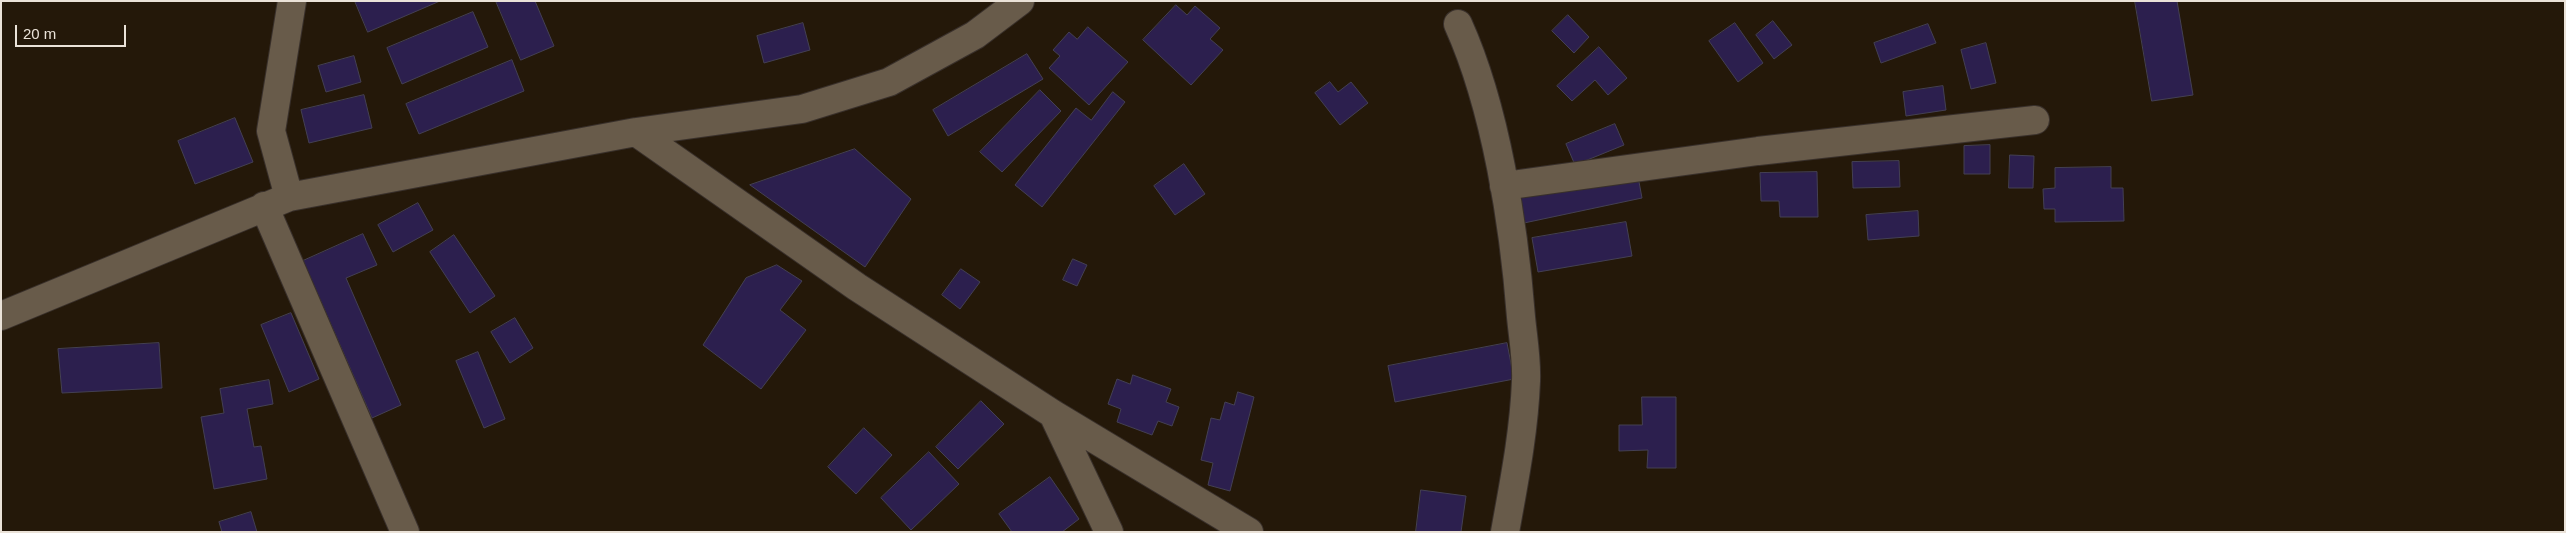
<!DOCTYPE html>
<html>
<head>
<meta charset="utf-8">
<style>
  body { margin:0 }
  #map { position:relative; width:2566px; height:533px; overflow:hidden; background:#241809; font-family:Helvetica,sans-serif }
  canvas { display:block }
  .frame { position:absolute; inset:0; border:2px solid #eae2d8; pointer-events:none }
  .scale { position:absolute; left:15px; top:25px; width:111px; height:22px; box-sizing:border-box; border:2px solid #eae2d8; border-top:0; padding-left:6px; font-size:15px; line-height:18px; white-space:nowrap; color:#eae2d8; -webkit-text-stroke:4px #241809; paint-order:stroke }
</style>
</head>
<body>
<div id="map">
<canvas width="2566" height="533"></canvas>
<div class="frame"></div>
<div class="scale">20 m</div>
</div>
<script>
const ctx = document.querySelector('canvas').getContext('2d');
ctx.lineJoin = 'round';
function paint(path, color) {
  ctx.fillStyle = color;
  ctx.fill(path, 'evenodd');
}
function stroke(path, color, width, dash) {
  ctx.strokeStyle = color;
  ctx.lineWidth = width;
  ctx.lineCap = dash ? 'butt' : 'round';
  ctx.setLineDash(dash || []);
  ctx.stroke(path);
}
const building = new Path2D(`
  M355,1H440L368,32Z
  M496,1H535L554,46L521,60Z
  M2135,1H2177L2193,95L2152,101Z
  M1176,5L1187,15L1195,6L1220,28L1210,39L1223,50L1191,85L1143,40Z
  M473,12L488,47L402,84L387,48Z
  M1568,15L1589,37L1574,53L1552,31Z
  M1773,21L1792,45L1774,59L1756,35Z
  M803,23L810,50L764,63L757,36Z
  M1735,23L1763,63L1738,82L1709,41Z
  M1928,24L1936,43L1881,63L1874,43Z
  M1088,27L1128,62L1089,105L1049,68L1060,56L1053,50L1069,32L1077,39Z
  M1986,43L1996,83L1971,89L1961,50Z
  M1599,47L1627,78L1608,95L1595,80L1572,101L1557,86Z
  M1027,54L1043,79L948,136L933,110Z
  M354,56L361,82L326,92L318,66Z
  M512,60L524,91L419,134L406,104Z
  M1330,82L1338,92L1351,82L1368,103L1340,125L1315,93Z
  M1943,86L1946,110L1906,116L1903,92Z
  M1040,90L1061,111L1002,172L980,152Z
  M1113,92L1125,102L1042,207L1015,185L1076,108L1091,120Z
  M364,95L372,128L309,143L301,110Z
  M235,118L253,162L195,184L178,141Z
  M1615,124L1624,145L1575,165L1566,144Z
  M1990,145V174H1964V146Z
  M855,149L911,199L865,267L750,185Z
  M2010,155L2034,156L2033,188H2009Z
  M1899,161L1900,187L1853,188L1852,162Z
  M1184,164L1205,194L1175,215L1154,186Z
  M2111,167V188H2123L2124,221L2055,222V209H2044L2043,189L2055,188V168Z
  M1637,171L1642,198L1524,223L1518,196Z
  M1817,172L1818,217H1780L1779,201H1761L1760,173Z
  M418,203L433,230L393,252L378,225Z
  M1918,211L1919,236L1868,240L1866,215Z
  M1626,222L1632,256L1538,272L1532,238Z
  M363,234L377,265L346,278L401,405L372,418L303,261Z
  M454,235L495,296L470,313L430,252Z
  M1073,259L1087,265L1077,286L1063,280Z
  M777,265L802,281L780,310L806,330L761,389L703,345L746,278Z
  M961,269L980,282L960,309L942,295Z
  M291,313L319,379L289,392L261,325Z
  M515,318L533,348L510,363L491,332Z
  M159,343L162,388L62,393L58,349Z
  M1507,343L1514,379L1395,402L1388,366Z
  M478,352L505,419L484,428L456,361Z
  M1133,375L1171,389L1166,402L1179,407L1172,426L1158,421L1152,435L1117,422L1121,409L1108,404L1117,379L1130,384Z
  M269,380L273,404L247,409L254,447L261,446L267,479L214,489L201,417L224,413L220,389Z
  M1238,392L1254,397L1230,491L1208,485L1213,463L1201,460L1211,418L1220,420L1225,402L1234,405Z
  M1642,397H1676V468H1647L1648,450L1619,451V425H1642Z
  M981,401L1004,424L958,469L936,447Z
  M864,428L892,455L856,494L828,467Z
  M929,452L959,484L911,530L881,498Z
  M1050,477L1079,519L1062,532H1012L999,514Z
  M1421,490L1466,496L1461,532H1416Z
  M251,512L257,532H222L219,522Z`);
const minor = new Path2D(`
  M1458,24C1496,108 1514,226 1521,317C1523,338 1527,360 1526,381C1524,432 1514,482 1505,532
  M636,132L857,287L1053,414L1249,532
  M1504,186L1758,151L2035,120
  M289,197L271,131L292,1
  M264,206L405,532
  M1,316L289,197L636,132L802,109L889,82L975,35L1020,1
  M1053,414L1109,532`);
paint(building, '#2c1f4e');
stroke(building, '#444053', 1);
stroke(minor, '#39302b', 30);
stroke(minor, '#685b4a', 28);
</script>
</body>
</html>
